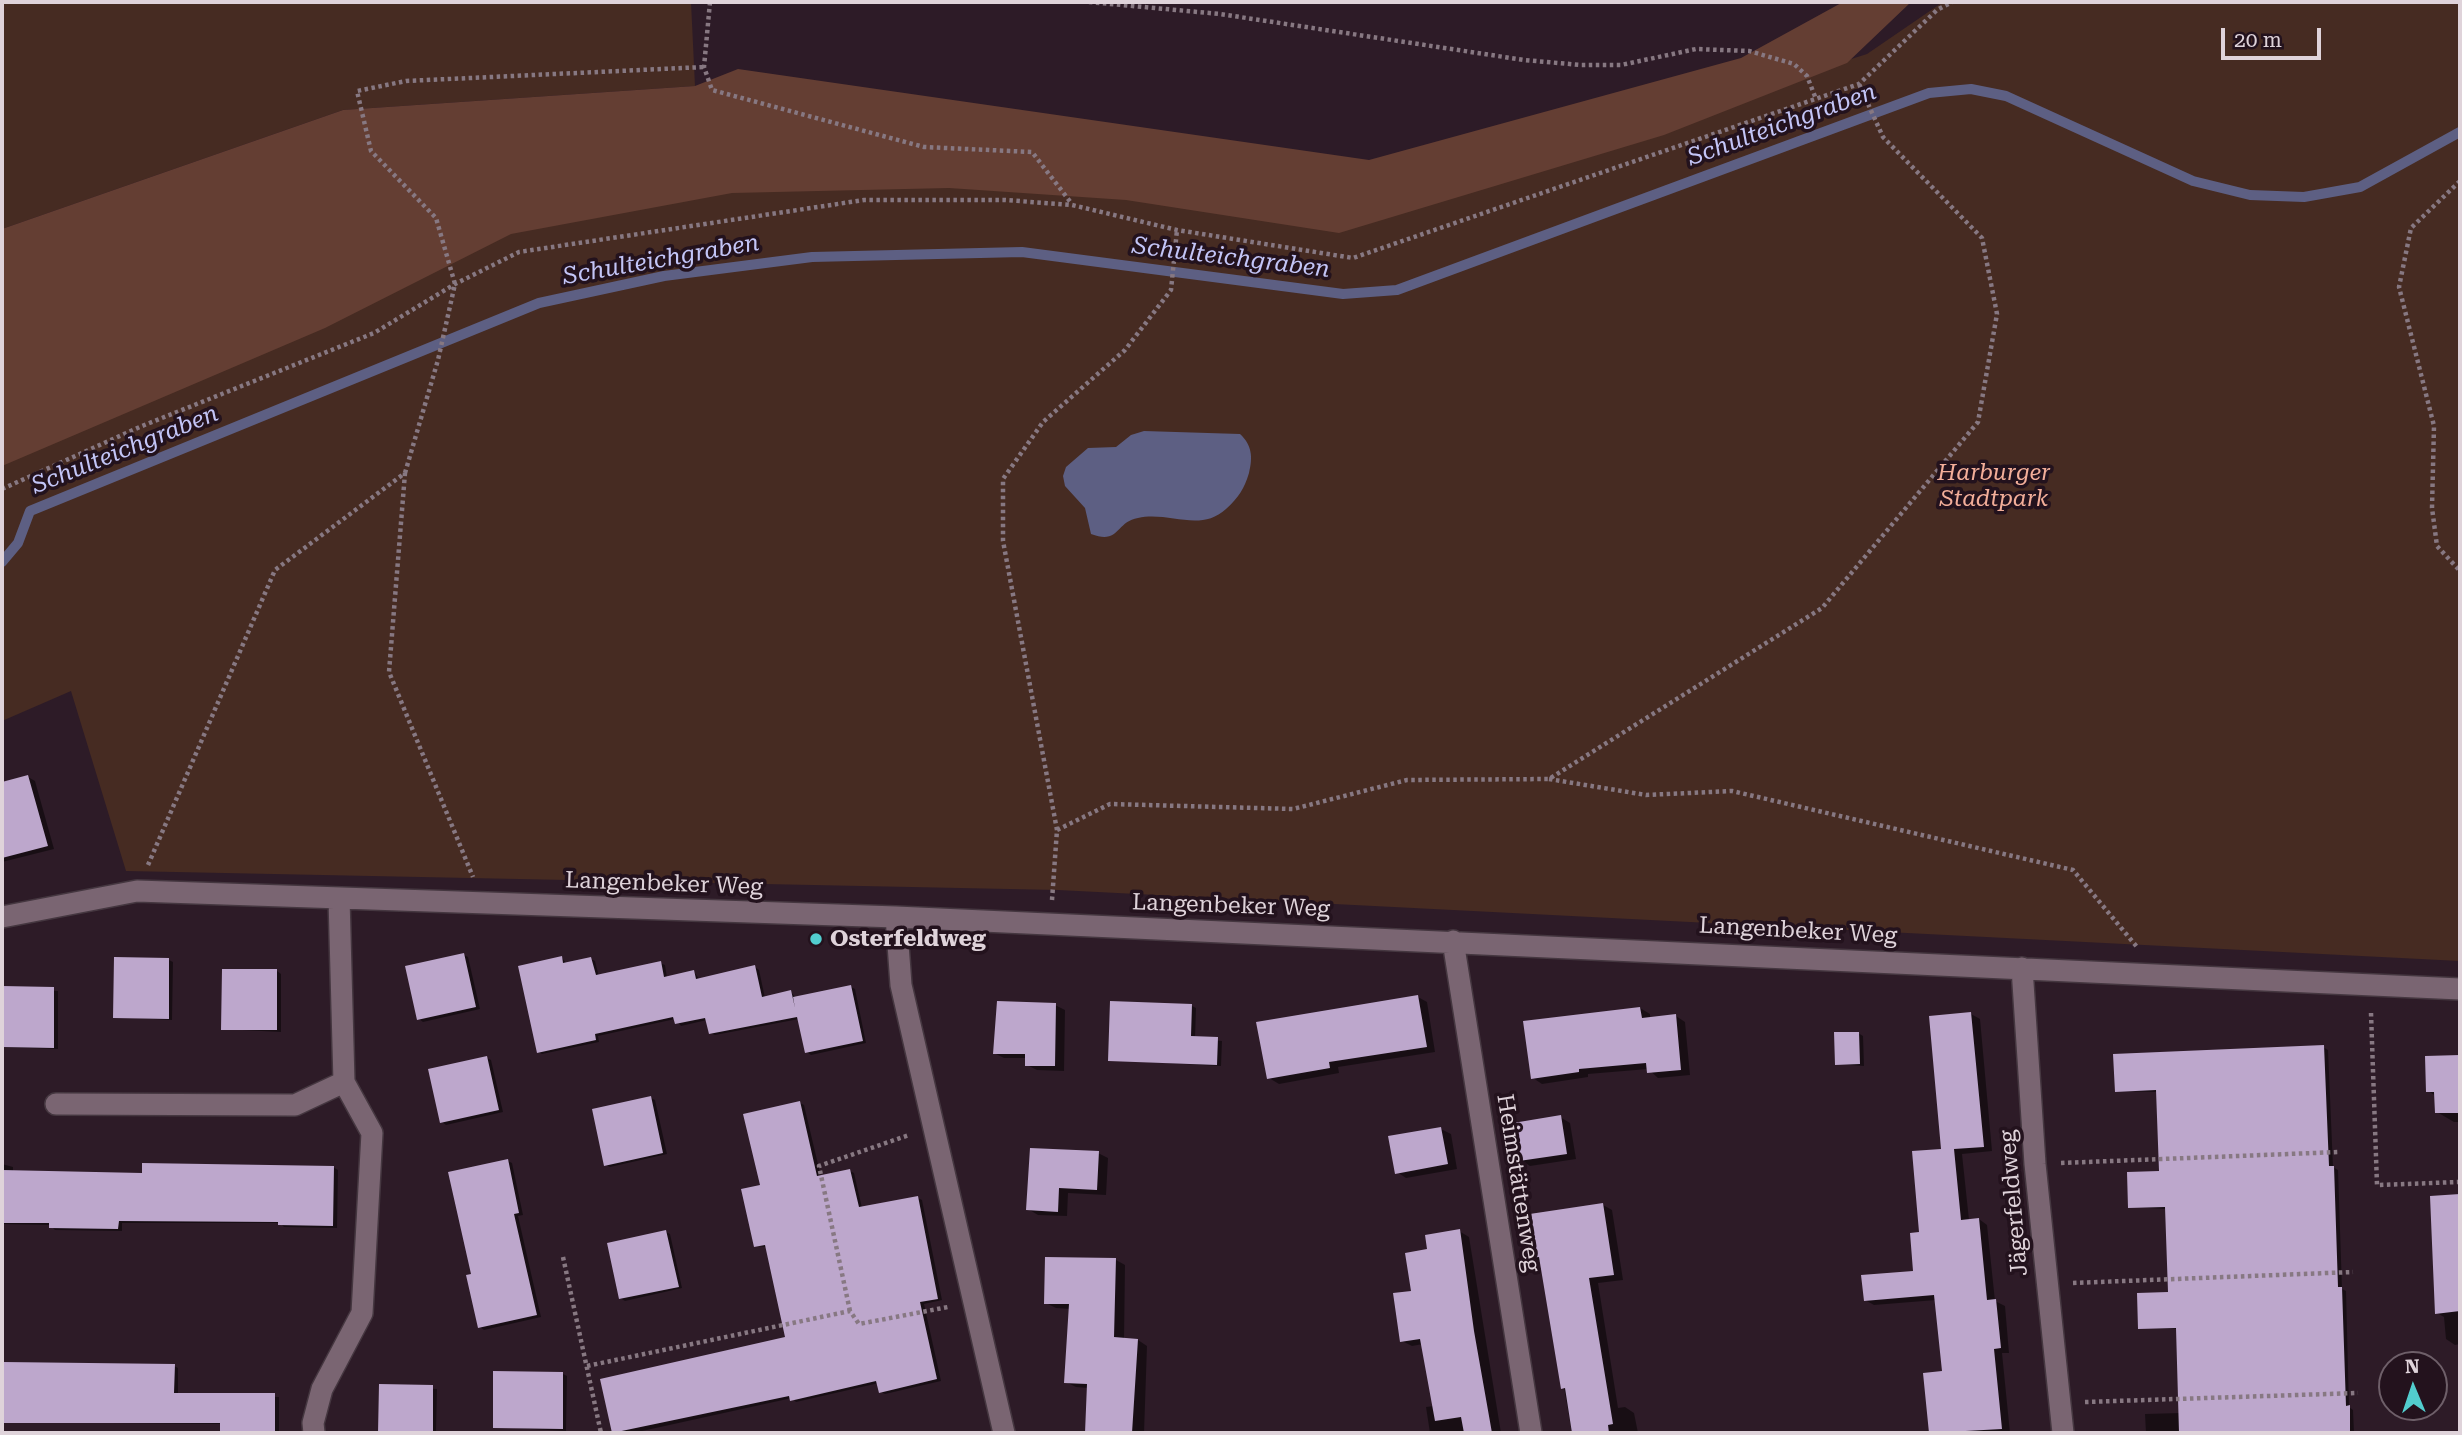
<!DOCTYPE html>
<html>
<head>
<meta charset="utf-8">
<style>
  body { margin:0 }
  #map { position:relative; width:2462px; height:1435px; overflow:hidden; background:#2d1b27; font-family:"Roboto Serif",serif }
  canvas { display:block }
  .frame { position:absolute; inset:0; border:4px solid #dfd3da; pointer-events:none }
  .north { position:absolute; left:2378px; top:1351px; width:70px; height:70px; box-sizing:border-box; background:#23121d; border:2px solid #6e5f69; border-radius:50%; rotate:358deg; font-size:19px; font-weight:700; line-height:28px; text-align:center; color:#dfd3da }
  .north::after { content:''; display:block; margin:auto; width:24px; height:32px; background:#52cdce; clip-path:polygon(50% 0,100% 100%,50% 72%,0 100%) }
  .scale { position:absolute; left:2221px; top:28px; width:100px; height:32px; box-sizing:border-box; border:4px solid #dfd3da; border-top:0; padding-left:9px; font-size:21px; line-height:24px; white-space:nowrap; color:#dfd3da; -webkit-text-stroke:5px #23121d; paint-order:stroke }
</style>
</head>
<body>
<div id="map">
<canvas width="2462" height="1435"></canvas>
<div class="frame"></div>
<div class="north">N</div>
<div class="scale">20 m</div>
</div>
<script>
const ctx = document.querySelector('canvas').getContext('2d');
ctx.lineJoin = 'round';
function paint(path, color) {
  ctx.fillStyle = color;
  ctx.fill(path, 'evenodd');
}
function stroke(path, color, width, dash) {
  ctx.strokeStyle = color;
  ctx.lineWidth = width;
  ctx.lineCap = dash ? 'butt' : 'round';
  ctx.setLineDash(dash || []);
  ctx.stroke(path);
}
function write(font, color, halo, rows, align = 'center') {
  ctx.font = font + ' "Roboto Serif",serif';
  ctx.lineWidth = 7;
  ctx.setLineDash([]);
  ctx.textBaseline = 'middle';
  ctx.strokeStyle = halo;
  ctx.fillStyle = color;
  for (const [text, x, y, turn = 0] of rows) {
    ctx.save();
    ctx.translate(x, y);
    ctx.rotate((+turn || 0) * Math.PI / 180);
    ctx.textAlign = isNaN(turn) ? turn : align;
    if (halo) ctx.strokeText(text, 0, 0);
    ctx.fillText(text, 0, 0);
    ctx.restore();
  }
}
const green = new Path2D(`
  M2,2H691L695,86L343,110L2,229Z
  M1943,2H2460V961L1058,890L126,871L71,691L2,721V438L500,216L876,147L1412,199L1867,54Z`);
const forest = new Path2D(`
  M1843,2H1911L1847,63L1664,135L1339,233L1126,200L949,188L732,193L511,234L325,328L2,466V229L343,110L695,86L738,69L1369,160L1741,58Z`);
const water = new Path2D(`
  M1144,431L1240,434C1252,445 1253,457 1249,473C1244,489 1239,497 1226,509C1200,533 1169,511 1138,518C1115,522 1120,545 1091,534L1085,508L1065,486L1063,476L1066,467L1088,448L1116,447L1131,435Z`);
const shadow = new Path2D(`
  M28,777L35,781L54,849L2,862V784Z
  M464,955L468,957L480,1009L423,1022L419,1019Z
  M562,958L567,964L591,959L595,961L599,977L660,963L665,965L667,978L694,972L700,980L755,967L759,970L765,998L791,992L796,998L851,987L855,989L866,1043L811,1055L807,1052L799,1019L715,1035L710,1033L707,1020L681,1026L675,1019L598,1036L599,1042L542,1054L538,1052Z
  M169,960L173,962L172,1020L115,1017Z
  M277,971L281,974V1032L223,1029Z
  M2,988L58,991V1049L2,1047Z
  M1418,997L1427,1002L1435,1052L1338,1067L1339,1073L1279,1084L1269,1078Z
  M1055,1005L1065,1010L1064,1071L1037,1070L1027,1065V1058H1004L994,1053Z
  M1192,1006L1196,1008L1195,1038L1222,1041L1221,1066L1110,1060Z
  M1640,1008L1650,1014V1018L1676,1016L1685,1022L1690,1075L1658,1078L1648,1069L1588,1074V1077L1542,1084L1533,1078Z
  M1971,1014L1980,1019L1992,1151L1962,1154L1969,1220L1979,1219L1987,1225L1995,1301L2005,1306L2009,1353H2002L2010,1433H1931L1925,1375L1944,1373L1936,1300L1874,1305L1865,1300L1915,1272L1921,1234L1943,1150Z
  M1858,1033L1863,1036L1864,1066L1836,1064Z
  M2323,1047L2328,1050L2333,1167L2338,1170L2342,1289L2346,1291L2349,1407L2353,1410L2354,1433H2146L2145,1414L2180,1413L2178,1329L2140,1328L2170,1294L2167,1209L2130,1207L2161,1173L2158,1092L2117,1091Z
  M2460,1057V1122H2454L2437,1112L2436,1096L2428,1091L2427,1058Z
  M487,1058L491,1060L503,1112L446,1125L442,1122Z
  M651,1098L655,1100L667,1154L610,1167L606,1165Z
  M800,1103L804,1105L821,1177L850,1171L854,1173L862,1208L918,1198L922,1200L942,1300L924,1304L941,1381L885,1394L881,1392L879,1383L796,1402L792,1398L633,1433H614L602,1380L787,1339L767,1247L755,1246L762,1186Z
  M1560,1117L1570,1123L1576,1159L1530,1166L1521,1160Z
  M1441,1129L1451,1134L1457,1169L1406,1178L1397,1172Z
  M1098,1153L1108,1158L1106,1195L1068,1193L1067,1216L1038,1215L1028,1209Z
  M508,1161L512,1163L523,1215L518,1216L541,1317L484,1330L480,1327L473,1275Z
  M2,1164L13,1167V1172L144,1175L333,1167L338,1170L337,1228L284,1227L280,1223H122V1231L55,1230L50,1225L2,1224Z
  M2460,1196V1344L2455,1345L2446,1339L2444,1317L2437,1313L2432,1197Z
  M1603,1205L1612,1210L1623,1280L1598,1283L1618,1408L1625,1407L1634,1413L1638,1433H1572L1542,1262L1531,1257Z
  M1459,1231L1469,1237L1501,1433H1430L1426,1407L1434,1406L1423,1344L1412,1346L1402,1341L1413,1292L1429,1251Z
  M666,1232L670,1234L682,1288L625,1301L620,1298Z
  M1116,1260L1125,1265L1124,1340H1138L1147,1346L1144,1433H1087L1088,1388L1076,1387L1066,1382L1071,1309L1056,1308L1046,1303Z
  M174,1366L178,1368V1394L279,1397V1433H221V1424L5,1422Z
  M563,1374L567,1376L566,1431L495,1427Z
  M381,1386L437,1389L436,1433H380Z`);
const stream = new Path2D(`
  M2,562L18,543L30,511L539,303L664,276L812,257L1022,252L1343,294L1397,290L1929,93L1971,89L2006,96L2193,181L2250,195L2304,197L2360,187L2460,132`);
const building = new Path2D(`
  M28,775L48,846L2,858V782Z
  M464,953L476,1007L417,1020L405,966Z
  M562,956L563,963L591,957L596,975L661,961L664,977L694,970L696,979L755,965L762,997L791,990L795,1008L793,997L851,985L863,1041L805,1053L797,1017L709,1034L705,1018L675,1024L673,1017L595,1034L596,1040L537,1053L518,966Z
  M114,957L169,958V1019L113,1018Z
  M222,969H277V1030H221Z
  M2,986L54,987V1048L2,1047Z
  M1418,995L1427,1047L1329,1062L1330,1068L1267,1079L1256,1022Z
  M997,1001L1056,1003L1055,1066H1025V1054H993Z
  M1110,1001L1192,1004L1191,1036L1218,1037L1217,1065L1108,1061Z
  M1640,1007L1642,1018L1676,1014L1681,1070L1647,1073L1646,1063L1579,1069V1072L1531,1079L1523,1021Z
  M1971,1012L1984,1147L1954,1149L1961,1220L1979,1218L1987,1300L1996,1299L2001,1348L1994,1349L2002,1429L1929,1433L1923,1373L1942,1371L1934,1295L1864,1301L1861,1275L1913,1271L1910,1233L1919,1232L1912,1151L1941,1149L1929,1016Z
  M1834,1032H1859L1860,1064L1835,1065Z
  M2324,1045L2329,1166H2334L2338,1287H2342L2346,1406L2350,1405V1433H2179L2176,1328L2138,1329L2137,1293L2168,1292L2165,1207L2128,1208L2127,1172L2159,1171L2156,1090L2115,1092L2113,1054Z
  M2460,1055V1113H2435L2434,1092H2426L2425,1056Z
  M487,1056L499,1110L440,1123L428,1069Z
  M651,1096L663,1153L604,1166L592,1109Z
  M800,1101L817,1176L850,1169L859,1207L918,1196L938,1299L920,1302L937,1379L879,1393L876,1381L790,1401L789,1396L612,1433L600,1379L785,1337L765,1245L754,1247L741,1189L760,1185L743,1114Z
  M1561,1115L1567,1154L1519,1161L1513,1123Z
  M1441,1127L1448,1164L1395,1174L1388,1136Z
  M1030,1148L1099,1151L1097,1190L1059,1188L1058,1212L1026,1210Z
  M508,1159L519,1213L514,1214L537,1315L478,1328L466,1275L471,1274L448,1172Z
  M142,1163L334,1166L333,1226L278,1225V1222L119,1221L118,1229L49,1228V1223H2V1170L142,1173Z
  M2460,1194V1311L2435,1314L2430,1196Z
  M1603,1203L1614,1275L1589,1278L1613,1424L1608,1425L1609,1433H1572L1565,1388L1561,1389L1539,1257L1529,1258L1523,1215Z
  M1460,1229L1474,1331L1492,1433H1464L1461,1417L1435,1421L1420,1339L1400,1342L1393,1293L1411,1291L1405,1253L1427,1249L1425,1235Z
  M666,1230L679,1287L619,1299L607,1243Z
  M1045,1257L1116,1258L1114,1337L1138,1339L1132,1433H1085L1087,1384L1064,1383L1069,1304H1044Z
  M3,1362L175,1364L174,1393H275V1433H220V1423H3Z
  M493,1371L563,1372V1429L493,1428Z
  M379,1384L433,1385V1433H378Z`);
const path = new Path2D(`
  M710,2L704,67L712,90L924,147L1032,152L1072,204
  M1089,2L1220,14L1524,60L1581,65H1621L1696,49L1749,51L1794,64L1807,76L1816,99
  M2460,181L2411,228L2399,287L2434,426L2432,508L2437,546L2460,571
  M405,473L438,360L455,284L436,218L371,151L357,91L406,81L704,67
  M2,489L142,426L374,333L455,284L519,252L864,200H1005L1072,205L1177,230L1353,258L1859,84L1937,10L1952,2
  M1549,779L1646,795L1732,791L2073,870L2137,947
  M1057,830L1110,804L1293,809L1407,780L1549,779L1822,608L1978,422L1997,314L1982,238L1883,137L1859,84
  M148,865L275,570L405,473L389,672L473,877
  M1052,900L1057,830L1003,541V479L1043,422L1125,350L1171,290L1177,230
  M2371,1013L2377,1185L2460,1182
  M2061,1163L2339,1152
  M563,1257L601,1433
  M2073,1283L2353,1272
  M850,1311L819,1166L909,1135
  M587,1366L850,1311L859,1324L948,1307
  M2085,1402L2358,1393`);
const minor = new Path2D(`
  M2,917L137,891L896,917L2460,989
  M896,917L901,985L1004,1433
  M1453,941L1531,1433
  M2022,968L2035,1164L2063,1433
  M56,1104L295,1105L344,1082
  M314,1433L313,1423L322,1389L362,1313L372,1133L344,1082L339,898`);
const markers = [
  [816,939,7,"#52cdce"]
];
const parkNames = [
  ["Harburger",1994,473],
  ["Stadtpark",1994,499]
];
const streetNames = [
  ["Langenbeker Weg",664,884,2],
  ["Langenbeker Weg",1231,906,2],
  ["Langenbeker Weg",1798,931,3],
  ["Heimstättenweg",1518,1183,81],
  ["Jägerfeldweg",2014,1203,-95]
];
const poiNames = [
  ["Osterfeldweg",830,939]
];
const waterNames = [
  ["Schulteichgraben",1782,125,-20],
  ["Schulteichgraben",1231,258,7],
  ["Schulteichgraben",661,260,-10],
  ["Schulteichgraben",125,450,-22]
];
paint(green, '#462b22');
paint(forest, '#643e33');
paint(water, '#5d5f83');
paint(shadow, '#0007');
stroke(stream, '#5d5f83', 10);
paint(building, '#bda7cc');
stroke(minor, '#453740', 24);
stroke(path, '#877882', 4.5, [3.5, 3.5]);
stroke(minor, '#7a6572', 21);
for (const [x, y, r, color] of markers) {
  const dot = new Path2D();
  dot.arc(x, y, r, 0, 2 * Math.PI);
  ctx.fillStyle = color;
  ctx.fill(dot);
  stroke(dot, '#23121d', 2.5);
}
write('italic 23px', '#f3ae99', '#23121d', parkNames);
write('23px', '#dfd3da', '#23121d', streetNames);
write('bold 23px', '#dfd3da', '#23121d', poiNames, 'left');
write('italic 24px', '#c3c5f7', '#23121d', waterNames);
</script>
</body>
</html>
